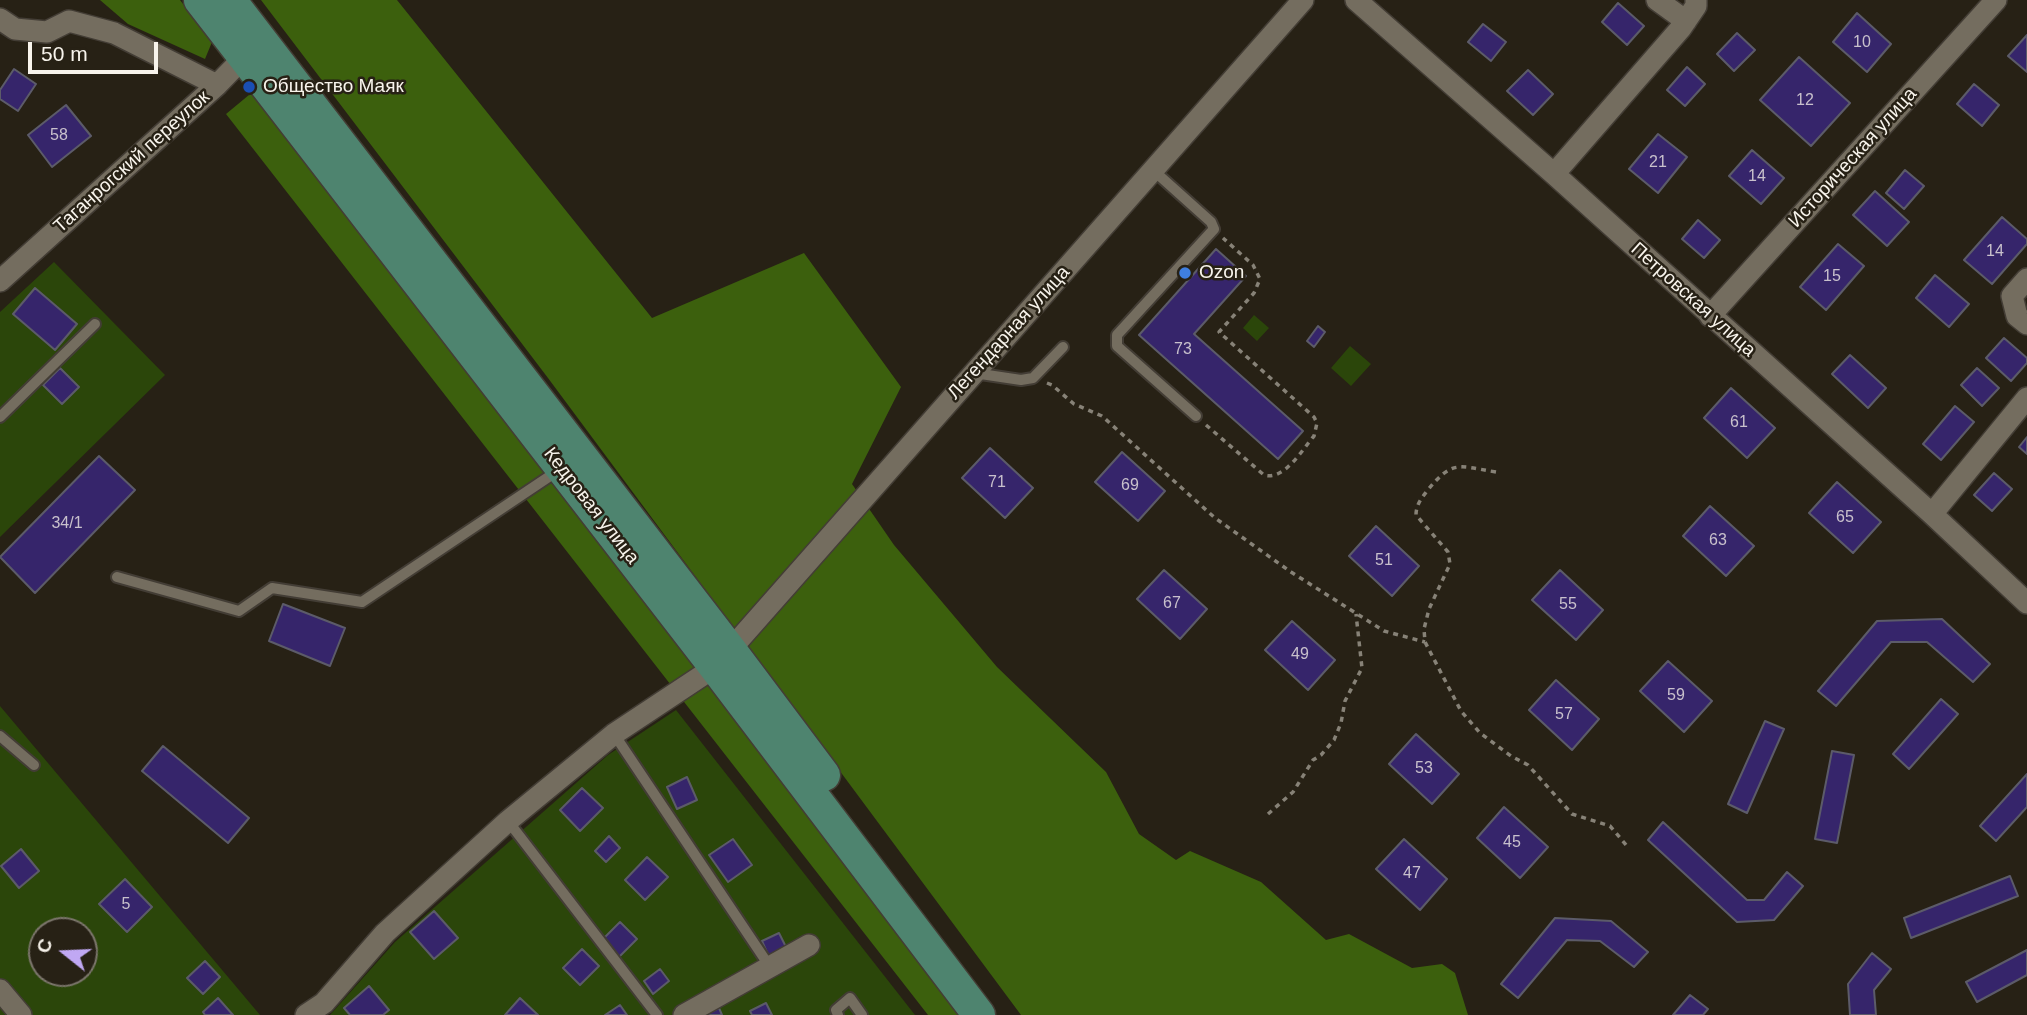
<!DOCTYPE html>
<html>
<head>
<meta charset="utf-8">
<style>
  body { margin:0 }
  #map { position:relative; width:2027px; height:1015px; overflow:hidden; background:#272115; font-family:Arial,sans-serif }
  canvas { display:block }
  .north { position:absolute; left:28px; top:917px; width:70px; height:70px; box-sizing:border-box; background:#272115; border:2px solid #7b756b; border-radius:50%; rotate:288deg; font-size:19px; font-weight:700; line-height:28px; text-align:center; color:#f8f4ec }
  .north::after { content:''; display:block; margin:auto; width:24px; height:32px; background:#c0a8f3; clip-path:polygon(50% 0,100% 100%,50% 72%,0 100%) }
  .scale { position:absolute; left:28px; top:42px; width:130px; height:32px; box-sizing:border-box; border:4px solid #f8f4ec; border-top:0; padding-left:9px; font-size:21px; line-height:24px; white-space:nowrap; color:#f8f4ec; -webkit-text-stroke:5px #272115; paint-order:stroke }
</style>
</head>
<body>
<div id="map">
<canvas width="2027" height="1015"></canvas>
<div class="north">С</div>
<div class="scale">50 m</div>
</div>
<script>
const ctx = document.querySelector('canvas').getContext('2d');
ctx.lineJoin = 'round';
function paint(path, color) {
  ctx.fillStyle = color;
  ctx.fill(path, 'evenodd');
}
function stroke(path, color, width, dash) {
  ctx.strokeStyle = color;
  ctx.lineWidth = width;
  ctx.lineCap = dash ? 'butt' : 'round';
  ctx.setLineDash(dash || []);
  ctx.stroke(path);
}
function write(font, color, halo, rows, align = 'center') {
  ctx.font = font + ' Arial,sans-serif';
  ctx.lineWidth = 5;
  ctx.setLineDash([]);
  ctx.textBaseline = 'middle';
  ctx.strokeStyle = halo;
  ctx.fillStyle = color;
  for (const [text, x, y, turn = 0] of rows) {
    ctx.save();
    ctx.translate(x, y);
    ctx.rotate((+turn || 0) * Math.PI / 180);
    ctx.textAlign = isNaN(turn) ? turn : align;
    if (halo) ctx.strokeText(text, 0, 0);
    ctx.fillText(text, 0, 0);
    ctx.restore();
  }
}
const green = new Path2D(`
  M54,262L165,375L0,537V312Z
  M1254,315L1269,328L1257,341L1243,328Z
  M1350,346L1371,364L1351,386L1331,368Z
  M0,706L260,1015H0ZM42,931H84V973H42Z
  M676,710L915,1015H330L395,942L608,755Z`);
const forest = new Path2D(`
  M100,0H180L212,42L205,59L128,24Z
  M261,0H397L652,318L804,253L901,387L852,484L894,545L997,667L1106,772L1139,834L1176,860L1190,851L1261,882L1326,940L1349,934L1412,968L1442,964L1455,973L1468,1015H1021L548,378Z
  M261,85L971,1015H928L226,114Z`);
const building = new Path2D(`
  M1618,3L1644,26L1627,45L1602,22Z
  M1857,13L1891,44L1867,72L1833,42Z
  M1483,24L1506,42L1491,61L1468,42Z
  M1737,33L1755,50L1734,71L1717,54Z
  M2027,35V72L2008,56Z
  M1799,57L1850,103L1811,146L1760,100Z
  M1687,67L1705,84L1685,106L1667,90Z
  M14,69L36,84L18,111L0,99V90Z
  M1528,70L1553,94L1533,115L1507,91Z
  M1974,84L1999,105L1982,126L1957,104Z
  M66,105L91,136L52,167L28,135Z
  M1658,134L1687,157L1658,193L1629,169Z
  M1752,150L1784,178L1761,204L1729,176Z
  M1905,170L1924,186L1904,209L1886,193Z
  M1875,191L1909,222L1887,246L1853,215Z
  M2002,217L2027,239V244L1992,284L1964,260Z
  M1698,220L1720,240L1704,258L1682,239Z
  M1838,244L1864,266L1826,310L1800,287Z
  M1216,249L1246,276L1194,334L1303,431L1278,459L1139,335Z
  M1935,275L1969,304L1949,327L1916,298Z
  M35,288L77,324L55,350L13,314Z
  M1318,326L1325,332L1314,347L1307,341Z
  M2004,338L2027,358V363L2011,381L1986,358Z
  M1850,355L1886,388L1868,408L1832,374Z
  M60,368L79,387L62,404L43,385Z
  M1977,368L1999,388L1982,406L1961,385Z
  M1731,388L1775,428L1747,458L1704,418Z
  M1955,406L1974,422L1941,460L1923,444Z
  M2027,437V454L2019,447Z
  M990,448L1033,488L1005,518L962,478Z
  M1122,452L1165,491L1138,521L1095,482Z
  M99,456L135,490L35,593L0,557Z
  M1994,473L2012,489L1992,511L1974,495Z
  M1837,482L1881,522L1853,553L1809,513Z
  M1710,506L1754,546L1726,576L1683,536Z
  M1376,526L1419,566L1392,596L1349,556Z
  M1164,570L1207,609L1180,639L1137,599Z
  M1560,570L1603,610L1576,640L1532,600Z
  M283,604L345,628L330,666L269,641Z
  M1942,619L1990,664L1973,682L1927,642H1891L1836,706L1818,691L1877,621Z
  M1292,621L1335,660L1308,690L1265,650Z
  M1668,661L1712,701L1684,732L1640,691Z
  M1556,680L1599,719L1572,750L1529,710Z
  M1941,699L1958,714L1909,769L1893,754Z
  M1765,721L1784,729L1747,813L1728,804Z
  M1416,734L1459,774L1432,804L1389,764Z
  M163,746L249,818L228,843L142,771Z
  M1832,751L1854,755L1837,843L1815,839Z
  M2027,774V807L1996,841L1980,826Z
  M687,777L697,800L677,809L667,787Z
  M582,788L603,808L580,831L560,810Z
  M1504,807L1548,847L1520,878L1477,838Z
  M1663,822L1747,900H1764L1787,872L1803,886L1774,920L1737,922L1648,840Z
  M609,836L620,848L606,862L595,851Z
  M733,839L752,865L728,882L709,855Z
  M1404,839L1447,879L1420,910L1376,869Z
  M21,849L39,871L19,888L1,866Z
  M647,857L668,877L645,900L625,880Z
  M2010,876L2018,896L1911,938L1904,918Z
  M125,879L152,907L127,932L99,904Z
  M434,911L458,938L434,959L410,932Z
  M1555,918L1611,921L1648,952L1634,967L1600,941L1567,940L1518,998L1501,984Z
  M620,922L637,939L618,958L601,941Z
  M779,933L787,949L769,957L762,941Z
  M582,949L599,966L580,985L563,968Z
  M2027,950V975L1977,1002L1966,982Z
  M1872,953L1891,969L1874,990L1876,1015H1850L1848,984Z
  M205,961L220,977L203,994L187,978Z
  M660,969L669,981L653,994L644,981Z
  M369,986L389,1010L383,1015H350L344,1008Z
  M1690,995L1708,1009L1703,1015H1673Z
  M218,998L233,1015H205L203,1012Z
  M520,998L538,1015H505Z
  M766,1003L772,1015H752L750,1011Z
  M620,1005L627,1015H605Z
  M719,1008L722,1015H704Z`);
const path = new Path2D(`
  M1047,383L1052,385L1074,404L1102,416L1215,518L1291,572L1384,631L1425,642
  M1206,425L1264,475C1284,481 1302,450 1314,436L1317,423L1314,417L1219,332L1254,293L1260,279L1253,265L1223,238
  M1496,472C1458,466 1453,459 1427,491C1421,499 1416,505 1416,515L1448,552L1450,564L1429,609L1424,629L1425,642L1461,711L1480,733L1511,756L1528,765L1572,814L1610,826L1627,846
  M1268,814L1293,792L1313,760L1321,755L1334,740L1341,723L1345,701L1362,668L1356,614`);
const lane = new Path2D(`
  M1153,170L1211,222L1214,229L1117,335V346L1196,416
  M974,373L1021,380L1033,378L1063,347
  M0,417L95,324
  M117,577L239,611L272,588L362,602L559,470
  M614,734L770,967
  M0,736L34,765
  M508,821L657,1015
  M838,1015L836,1010L850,998L862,1015`);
const street = new Path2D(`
  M1356,0L1554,174L1932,514L2027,603
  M1657,0L1686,21
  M0,19L15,29L47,32L69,21L114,33L217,85
  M1554,174L1681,28L1696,6V0
  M2027,279L2012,296L2017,316L2027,324
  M0,281L217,85L252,49
  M1710,316L1996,0
  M1932,514L2027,398
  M0,990L21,1015
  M306,1015L324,1003L385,933L508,821L614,734L715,667L1303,0
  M684,1015L809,945`);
const primary = new Path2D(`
  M200,0L715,667L979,1015
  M230,0L731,651L824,775`);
const markers = [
  [249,87,7,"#1a4fb4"],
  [1185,273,7,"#3f7fe0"]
];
const numberNames = [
  ["10",1862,43],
  ["12",1805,101],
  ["58",59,136],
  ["21",1658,163],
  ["14",1757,177],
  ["14",1995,252],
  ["15",1832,277],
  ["73",1183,350],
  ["61",1739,423],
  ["71",997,483],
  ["69",1130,486],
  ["65",1845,518],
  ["34/1",67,524],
  ["63",1718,541],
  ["51",1384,561],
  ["67",1172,604],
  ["55",1568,605],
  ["49",1300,655],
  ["59",1676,696],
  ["57",1564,715],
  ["53",1424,769],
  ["45",1512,843],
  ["47",1412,874],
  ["5",126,905]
];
const poiNames = [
  ["Общество Маяк",263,87],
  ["Ozon",1199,273]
];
const streetNames = [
  ["Историческая улица",1853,158,-48],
  ["Таганрогский переулок",132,162,-42],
  ["Петровская улица",1693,300,42],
  ["Легендарная улица",1009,333,-48],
  ["Кедровая улица",591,506,52]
];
paint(green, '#2b460a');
paint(forest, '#3c600d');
paint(building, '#36256b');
stroke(building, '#5c5b69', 2);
stroke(lane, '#433d35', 14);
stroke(street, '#433d35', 24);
stroke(primary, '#433d35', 35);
stroke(path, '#878277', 3.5, [5, 5]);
stroke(lane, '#746d5f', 10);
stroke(street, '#746d5f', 21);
stroke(primary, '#4e846f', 32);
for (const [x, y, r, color] of markers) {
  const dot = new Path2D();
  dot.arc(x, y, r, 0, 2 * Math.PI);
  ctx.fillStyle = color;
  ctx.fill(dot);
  stroke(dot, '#272115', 2.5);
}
write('16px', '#c8c0cc', null, numberNames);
write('19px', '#f8f4ec', '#272115', poiNames, 'left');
write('19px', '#f8f4ec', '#272115', streetNames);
</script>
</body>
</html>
